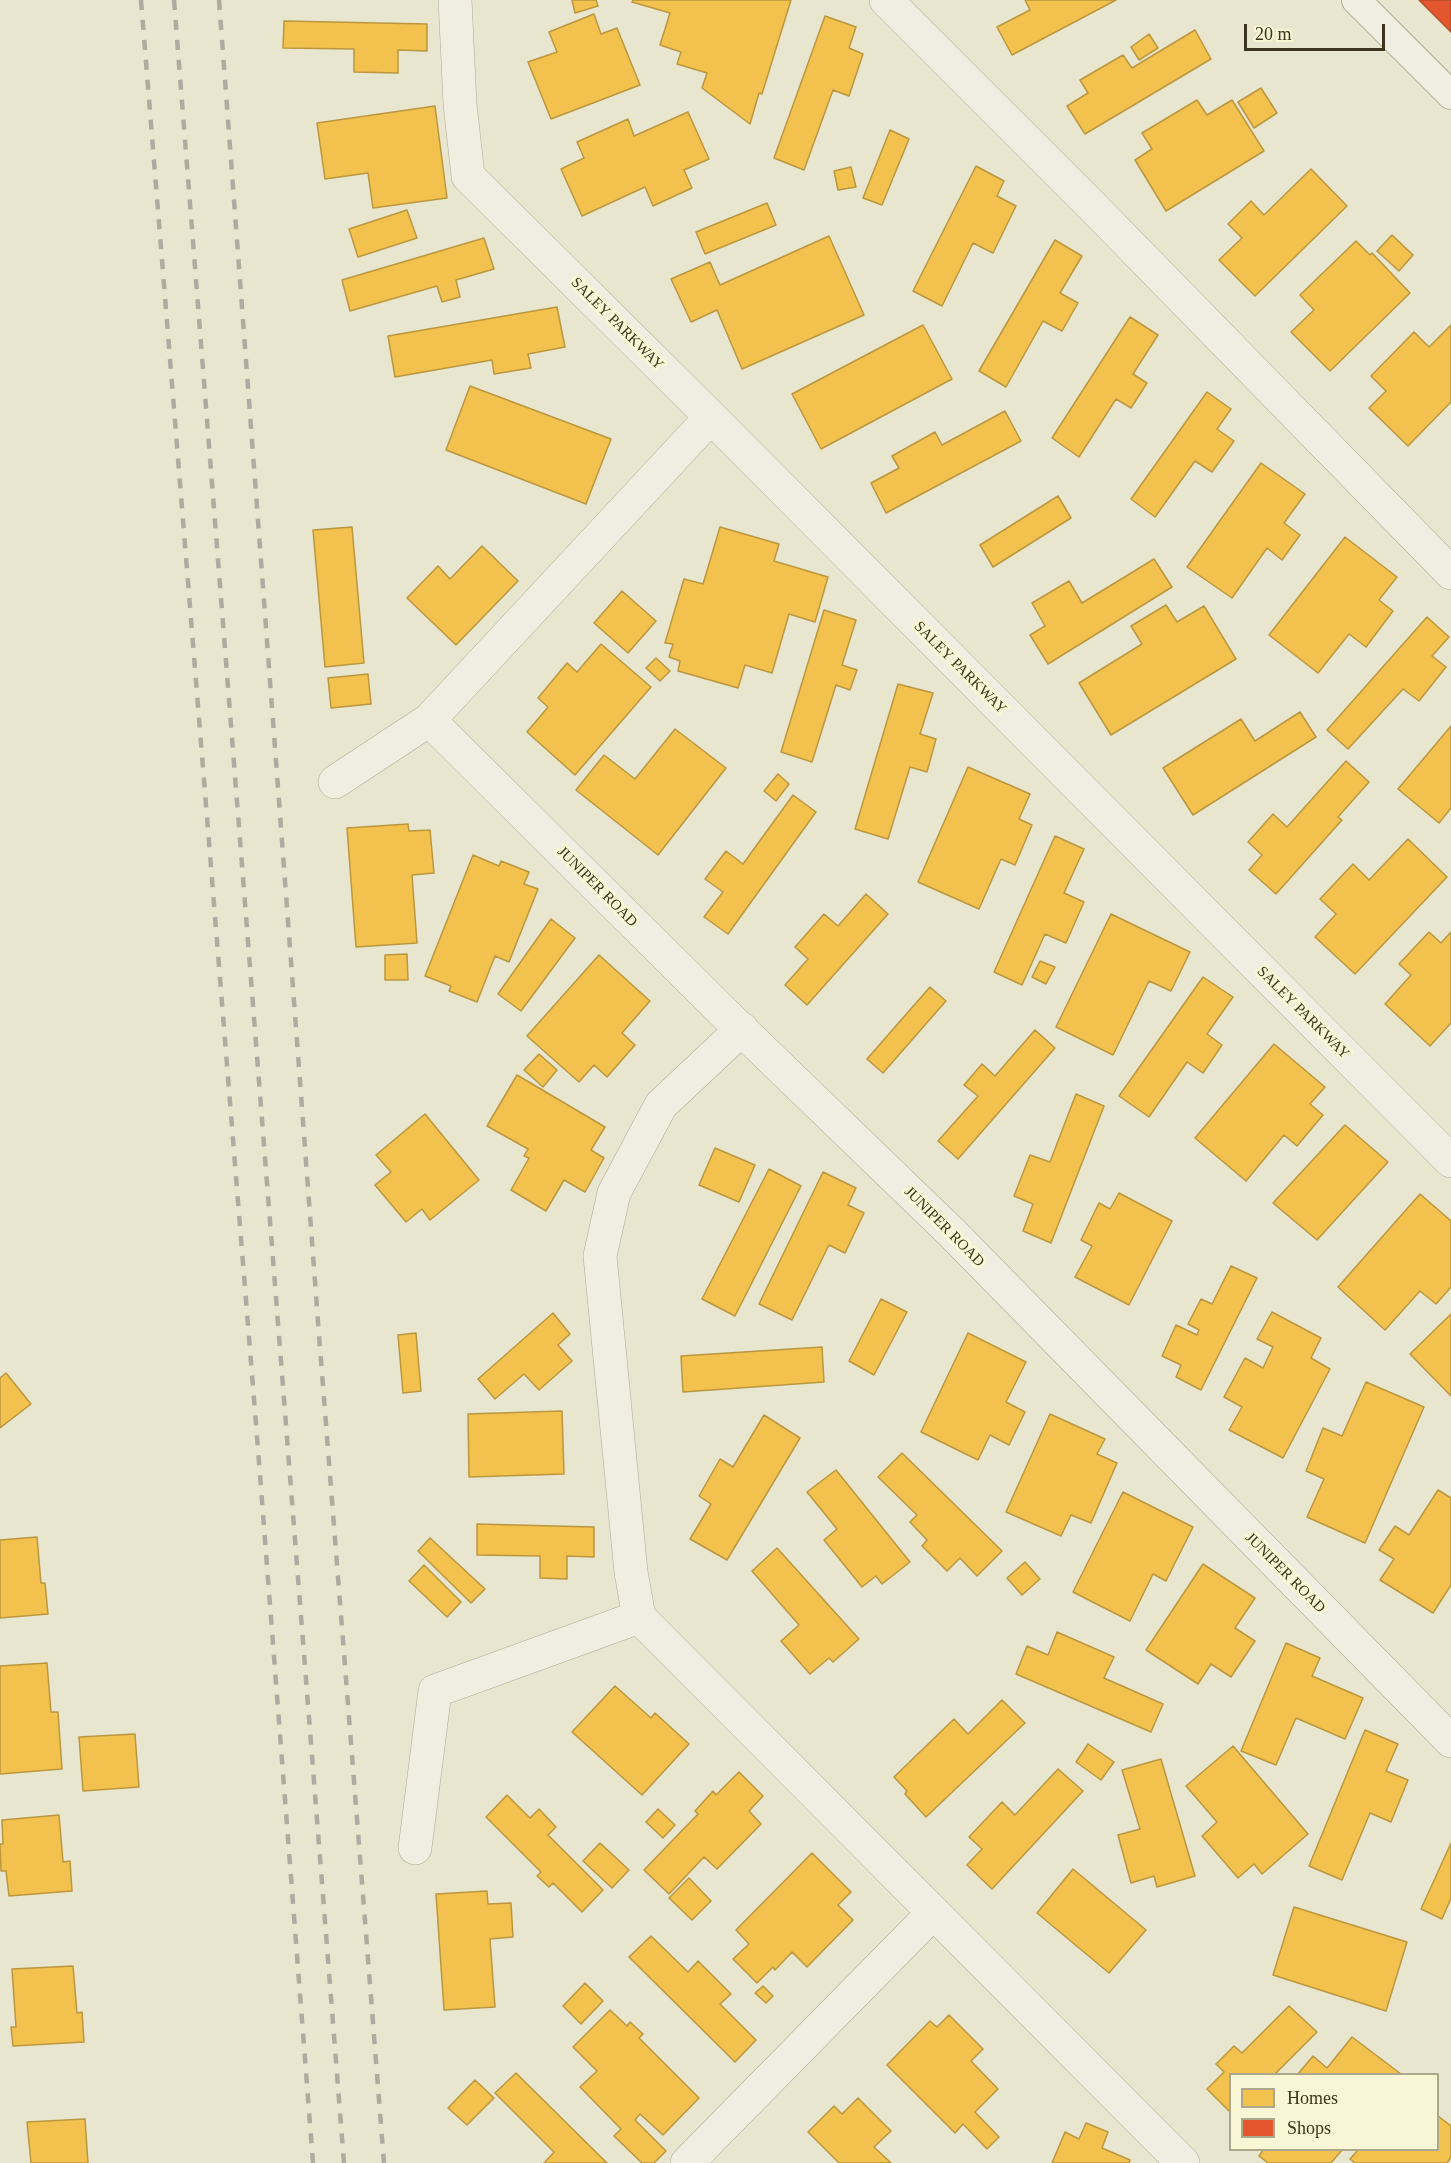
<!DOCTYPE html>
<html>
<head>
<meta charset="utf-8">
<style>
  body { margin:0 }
  #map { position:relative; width:1451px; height:2163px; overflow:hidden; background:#e8e6ce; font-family:"Times New Roman",serif }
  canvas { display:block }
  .legend { position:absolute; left:1229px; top:2073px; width:210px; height:78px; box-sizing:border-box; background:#f8f6d4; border:2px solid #ada88b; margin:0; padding:8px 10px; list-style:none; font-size:18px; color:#3c341d }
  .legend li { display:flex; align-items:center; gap:12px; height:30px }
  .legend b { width:30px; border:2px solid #ada88b }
  .scale { position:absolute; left:1244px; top:24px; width:141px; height:27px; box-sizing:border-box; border:3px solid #3c341d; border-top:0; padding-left:8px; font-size:18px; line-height:21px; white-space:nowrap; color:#3c341d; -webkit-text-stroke:4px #f8f6d4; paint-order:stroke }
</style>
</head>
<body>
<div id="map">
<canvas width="1451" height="2163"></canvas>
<ul class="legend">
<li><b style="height:16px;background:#f2c14e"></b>Homes</li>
<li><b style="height:16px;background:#e4572e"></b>Shops</li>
</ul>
<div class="scale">20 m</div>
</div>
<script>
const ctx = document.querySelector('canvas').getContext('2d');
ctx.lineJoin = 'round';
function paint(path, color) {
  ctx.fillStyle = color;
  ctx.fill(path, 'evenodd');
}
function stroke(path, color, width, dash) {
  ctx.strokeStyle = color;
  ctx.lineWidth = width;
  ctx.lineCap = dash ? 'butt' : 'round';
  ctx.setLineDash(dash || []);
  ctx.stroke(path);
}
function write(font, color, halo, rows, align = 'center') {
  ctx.font = font + ' "Times New Roman",serif';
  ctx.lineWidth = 6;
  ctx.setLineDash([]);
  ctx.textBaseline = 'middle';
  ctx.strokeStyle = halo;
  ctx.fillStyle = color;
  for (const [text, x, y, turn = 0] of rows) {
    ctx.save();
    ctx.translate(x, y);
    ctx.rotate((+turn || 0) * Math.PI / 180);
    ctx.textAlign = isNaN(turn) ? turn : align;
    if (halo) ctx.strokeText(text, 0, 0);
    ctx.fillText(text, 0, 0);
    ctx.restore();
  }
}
const homes = new Path2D(`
  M572,0H596L598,6L575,13Z
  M633,0H791L762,94L759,93L750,124L702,88L707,73L677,64L681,52L660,45L670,13L632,2Z
  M1025,0H1116L1012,55L997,27L1030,10Z
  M594,14L601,34L617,28L640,85L551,119L528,62L557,52L549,32Z
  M825,16L856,27L849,48L863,54L849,96L833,90L804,170L774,158Z
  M284,21L427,24V51L398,50V73L354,72V49L283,48Z
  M1195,30L1211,59L1085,134L1067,106L1088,93L1080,80L1123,55L1132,68Z
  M1149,34L1158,48L1139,60L1131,47Z
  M1261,88L1277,113L1254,128L1238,102Z
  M1197,100L1207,115L1232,100L1264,151L1166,211L1135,160L1152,149L1142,133Z
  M435,106L447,198L373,208L368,173L325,179L317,123Z
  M688,112L709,159L684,170L692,188L653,206L645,187L582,216L561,169L584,158L577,142L628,119L634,136Z
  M890,130L909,139L882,205L863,198Z
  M976,166L1004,181L997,196L1016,206L993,253L973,243L942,306L913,291Z
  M851,167L856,187L838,190L834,171Z
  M1311,169L1347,206L1255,296L1219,260L1242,238L1228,224L1251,201L1264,215Z
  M767,203L776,225L705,254L696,232Z
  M407,210L417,238L358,257L349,229Z
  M1392,235L1413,255L1399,271L1377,251Z
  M829,236L864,315L742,369L717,310L691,322L671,279L710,262L720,285Z
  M484,238L494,269L456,280L460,297L442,302L437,286L350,311L342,280Z
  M1055,240L1082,256L1060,293L1078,303L1062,331L1043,321L1006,387L979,371Z
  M1356,241L1370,255L1372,253L1410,293L1330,371L1291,332L1314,310L1300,295Z
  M557,307L565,347L528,354L531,368L494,374L492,360L395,377L388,336Z
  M1130,317L1158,335L1133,374L1147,383L1131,408L1116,399L1079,457L1052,438Z
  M923,325L952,379L821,449L792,394Z
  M1451,325V402L1408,446L1369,408L1386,391L1371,376L1414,332L1429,347Z
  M470,386L611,439L586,504L446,450Z
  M1207,392L1231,409L1217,429L1234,441L1212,472L1195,461L1155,517L1131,499Z
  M1005,411L1021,441L886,513L871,483L899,468L892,456L935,432L942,445Z
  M1261,463L1305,494L1284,523L1300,535L1282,560L1267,548L1232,598L1187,567Z
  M1058,496L1071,518L993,567L980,545Z
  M352,527L364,663L325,667L313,530Z
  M720,527L779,544L774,561L828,577L815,622L789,614L772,673L745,665L738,688L678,671L680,661L669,657L673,644L665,643L684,579L703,584Z
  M1345,537L1397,577L1379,600L1393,611L1366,647L1349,634L1318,673L1269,635Z
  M482,546L518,581L456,645L407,598L438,566L450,579Z
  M1154,559L1172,587L1048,664L1030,635L1045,626L1032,603L1069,581L1082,603Z
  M622,591L656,621L628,653L594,623Z
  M1166,605L1177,622L1204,606L1236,659L1111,735L1079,683L1142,644L1131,626Z
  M824,610L856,620L842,665L857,670L850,690L836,685L812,762L781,752Z
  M1427,617L1449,637L1432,656L1446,667L1419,701L1403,689L1348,749L1327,730Z
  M601,644L651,687L575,775L527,732L548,707L538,698L567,663L577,672Z
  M656,658L670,671L660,681L646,668Z
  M368,674L371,704L331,708L328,678Z
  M898,684L933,693L920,734L936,739L927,772L910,767L888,839L855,829Z
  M1300,712L1316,737L1193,815L1163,768L1241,719L1255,741Z
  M1451,726V808L1439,823L1398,789Z
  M675,729L726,768L658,855L576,790L604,755L635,779Z
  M1346,761L1369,782L1338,817L1342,820L1276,894L1249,870L1262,855L1248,842L1273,814L1287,827Z
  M968,767L1030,794L1019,819L1032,825L1015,865L1001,859L979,909L918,882Z
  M778,774L789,784L776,801L764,791Z
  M793,795L816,812L728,934L704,917L723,892L705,879L726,851L743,864Z
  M408,824L409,831L430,830L434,873L412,875L417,943L356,947L347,828Z
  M1055,836L1084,849L1064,893L1084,902L1066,943L1045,934L1022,985L994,972Z
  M1408,839L1447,877L1355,974L1315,937L1336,914L1320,899L1353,864L1369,880Z
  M473,855L499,866L501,861L529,872L524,884L538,889L509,962L495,956L477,1002L449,991L451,986L425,976Z
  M866,894L888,914L807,1005L785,985L808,959L795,947L824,914L838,926Z
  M1111,914L1190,952L1171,991L1149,981L1113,1055L1056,1027Z
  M551,919L575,938L521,1011L498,994Z
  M1429,932L1441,943L1451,932V1023L1430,1046L1385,1004L1411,975L1399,964Z
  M407,954L408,980H385V955Z
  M599,955L650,1001L622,1033L635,1045L607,1077L594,1065L579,1082L527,1036Z
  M1040,961L1055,967L1046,984L1032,977Z
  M1203,977L1233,997L1207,1034L1222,1045L1203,1073L1187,1062L1149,1117L1119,1096Z
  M930,987L946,1001L883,1073L867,1059Z
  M1035,1030L1055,1048L958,1159L938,1141L978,1096L964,1085L982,1064L995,1076Z
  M1274,1044L1325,1087L1310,1104L1323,1115L1297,1146L1284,1135L1246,1181L1195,1138Z
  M539,1054L557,1070L543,1087L524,1070Z
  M517,1075L605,1127L591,1150L604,1158L585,1192L564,1180L546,1211L511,1190L529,1158L524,1156L528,1149L487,1126Z
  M1076,1094L1104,1106L1051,1243L1023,1231L1033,1204L1014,1196L1030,1155L1050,1162Z
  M425,1114L479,1180L430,1220L422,1209L406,1222L375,1185L391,1172L376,1155Z
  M1345,1125L1388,1162L1317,1240L1273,1203Z
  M715,1148L755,1165L739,1202L699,1185Z
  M769,1169L801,1186L735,1316L702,1299Z
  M823,1172L856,1188L848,1205L864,1213L845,1253L829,1245L792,1320L759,1304Z
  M1119,1193L1172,1221L1129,1305L1075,1277L1092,1246L1081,1240L1099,1203L1110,1209Z
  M1420,1194L1451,1221V1287L1436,1304L1420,1291L1385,1330L1338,1287Z
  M1231,1266L1257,1278L1201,1390L1176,1377L1181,1365L1162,1356L1176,1325L1197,1335L1199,1330L1188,1324L1201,1299L1212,1304Z
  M881,1299L907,1312L874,1375L849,1361Z
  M1272,1312L1321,1338L1311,1358L1330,1369L1283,1458L1229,1430L1242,1407L1224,1397L1245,1358L1263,1368L1273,1347L1257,1339Z
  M553,1313L570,1334L558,1345L572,1361L539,1390L524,1374L495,1399L478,1379Z
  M1451,1314V1396L1410,1354Z
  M416,1333L421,1391L403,1393L398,1335Z
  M968,1333L1026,1362L1006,1402L1025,1412L1009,1445L990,1435L978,1460L921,1432Z
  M822,1347L824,1382L683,1392L681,1356Z
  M6,1373L31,1404L0,1428V1378Z
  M1366,1382L1424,1407L1365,1543L1307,1517L1324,1479L1306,1471L1323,1428L1342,1436Z
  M562,1411L564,1474L469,1477L468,1414Z
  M1050,1414L1105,1439L1097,1454L1117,1463L1091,1523L1071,1515L1061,1536L1006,1512Z
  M764,1415L800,1438L727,1560L690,1539L711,1504L699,1496L720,1459L733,1467Z
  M902,1453L1002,1551L977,1576L960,1558L947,1571L922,1546L927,1540L910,1522L917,1515L878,1477Z
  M836,1470L910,1562L882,1584L876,1576L862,1587L824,1540L837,1529L807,1492Z
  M1438,1490L1451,1498V1585L1433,1613L1380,1580L1394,1559L1379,1550L1395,1526L1409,1535Z
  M1123,1492L1193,1527L1166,1581L1153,1574L1130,1621L1073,1592Z
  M477,1524L594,1527V1557L567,1556V1579L540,1578V1556L477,1555Z
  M37,1537L41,1583H45L48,1614L0,1618V1540Z
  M430,1538L485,1589L471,1603L418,1551Z
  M777,1548L859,1639L833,1662L829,1658L810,1674L781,1641L799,1625L752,1571Z
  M1025,1562L1040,1579L1022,1595L1007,1578Z
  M1203,1564L1255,1598L1235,1628L1255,1641L1231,1677L1211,1664L1198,1684L1146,1650Z
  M424,1565L461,1602L447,1617L409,1581Z
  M1057,1632L1114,1657L1104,1678L1163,1704L1151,1732L1016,1674L1027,1646L1048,1655Z
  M1286,1643L1320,1658L1312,1676L1363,1698L1345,1739L1296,1718L1276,1765L1241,1751Z
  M47,1663L51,1712H58L62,1769L0,1774V1666Z
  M615,1686L651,1718L655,1713L689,1744L642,1795L572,1732Z
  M1002,1700L1025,1723L926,1817L905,1794L907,1791L894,1777L954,1719L968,1734Z
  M1365,1730L1398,1744L1386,1771L1408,1780L1391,1822L1370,1813L1342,1880L1309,1866Z
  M135,1734L139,1787L83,1791L79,1737Z
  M1088,1744L1114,1762L1101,1780L1076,1762Z
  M1233,1746L1308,1834L1262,1874L1254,1864L1238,1878L1202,1836L1217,1822L1186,1786Z
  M1161,1759L1195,1876L1157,1887L1154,1876L1131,1883L1118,1835L1140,1829L1122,1770Z
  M1058,1769L1083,1791L992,1889L967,1865L982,1849L969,1837L1002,1802L1015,1815Z
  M739,1772L763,1796L749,1811L761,1824L717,1869L704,1857L669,1894L644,1870L698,1814L695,1811L713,1791L716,1795Z
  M507,1795L530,1818L539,1809L556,1827L548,1835L603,1890L582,1912L553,1883L549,1887L537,1876L541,1872L486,1817Z
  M658,1809L675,1825L663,1838L646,1822Z
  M59,1815L63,1862L70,1861L72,1891L9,1896L6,1871H1L0,1844H3L2,1820Z
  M600,1843L629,1870L612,1888L583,1861Z
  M1451,1843V1898L1442,1919L1421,1909Z
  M812,1853L851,1892L838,1905L853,1920L807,1967L792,1952L775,1970L773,1967L757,1983L733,1959L749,1944L736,1930Z
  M1073,1869L1146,1930L1109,1973L1037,1913Z
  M689,1878L711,1901L692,1920L669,1898Z
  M487,1891L488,1904L511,1903L513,1937L490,1939L495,2007L444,2010L436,1894Z
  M1294,1907L1407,1942L1386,2011L1273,1975Z
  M651,1936L688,1972L698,1961L731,1994L720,2004L756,2040L735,2062L629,1957Z
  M73,1966L77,2013L82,2012L84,2042L13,2046L11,2027H16L12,1969Z
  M585,1983L603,2001L581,2024L563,2006Z
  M763,1986L773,1996L766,2003L755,1993Z
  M1289,2006L1317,2032L1275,2074H1230V2112L1207,2089L1224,2072L1216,2064L1234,2046L1242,2053Z
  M610,2010L627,2026L630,2022L643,2034L639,2038L699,2098L663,2135L640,2114L635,2120L666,2151L654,2163H642L614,2136L621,2129L580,2087L597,2071L573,2047Z
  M949,2015L983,2049L971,2061L998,2089L975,2112L999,2137L987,2149L963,2124L955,2133L887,2065L930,2021L937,2027Z
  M1352,2037L1401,2074H1298L1313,2056L1327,2068Z
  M516,2073L607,2163H544L554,2152L495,2093Z
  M475,2080L494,2098L467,2125L448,2108Z
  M858,2098L891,2131L874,2147L891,2163H839L808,2132L834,2106L842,2114Z
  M1438,2116L1451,2126V2157L1447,2163H1355L1350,2159L1358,2150H1438Z
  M85,2119L88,2163H31L27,2122Z
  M1086,2123L1108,2132L1102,2148L1130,2160L1129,2163H1052L1065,2132L1079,2139Z
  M1263,2150H1342L1331,2163H1268L1259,2156Z`);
const shops = new Path2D(`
  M1419,0H1451V32Z`);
const lane = new Path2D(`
  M1356,0L1451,95`);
const street = new Path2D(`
  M455,0L460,104L468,176L711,417L1451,1161
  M886,0L1093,207L1451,573
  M429,720L720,1009L951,1232L1451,1741
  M335,782L429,720L711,417
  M742,1029L661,1105L614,1193L600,1256L631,1572L639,1617L1183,2163
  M415,1848L435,1691L639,1617
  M687,2163L933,1913`);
const rail = new Path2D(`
  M141,0L258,1449L313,2163
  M174,0L344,2163
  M219,0L319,1335L384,2163`);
const streetNames = [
  ["SALEY PARKWAY",617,324,45],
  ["SALEY PARKWAY",960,668,45],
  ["JUNIPER ROAD",597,887,45],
  ["SALEY PARKWAY",1303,1013,45],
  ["JUNIPER ROAD",944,1227,45],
  ["JUNIPER ROAD",1285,1573,45]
];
paint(homes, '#f2c14e');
stroke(homes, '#bb973f', 1.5);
paint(shops, '#e4572e');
stroke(shops, '#b24c29', 1.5);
stroke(lane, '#adaa97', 30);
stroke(street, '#adaa97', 34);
stroke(lane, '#efeee0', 28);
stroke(street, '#efeee0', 33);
stroke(rail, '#aeaca0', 4.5, [10, 10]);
write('15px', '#3c341d', '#f8f6d4', streetNames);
</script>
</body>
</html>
